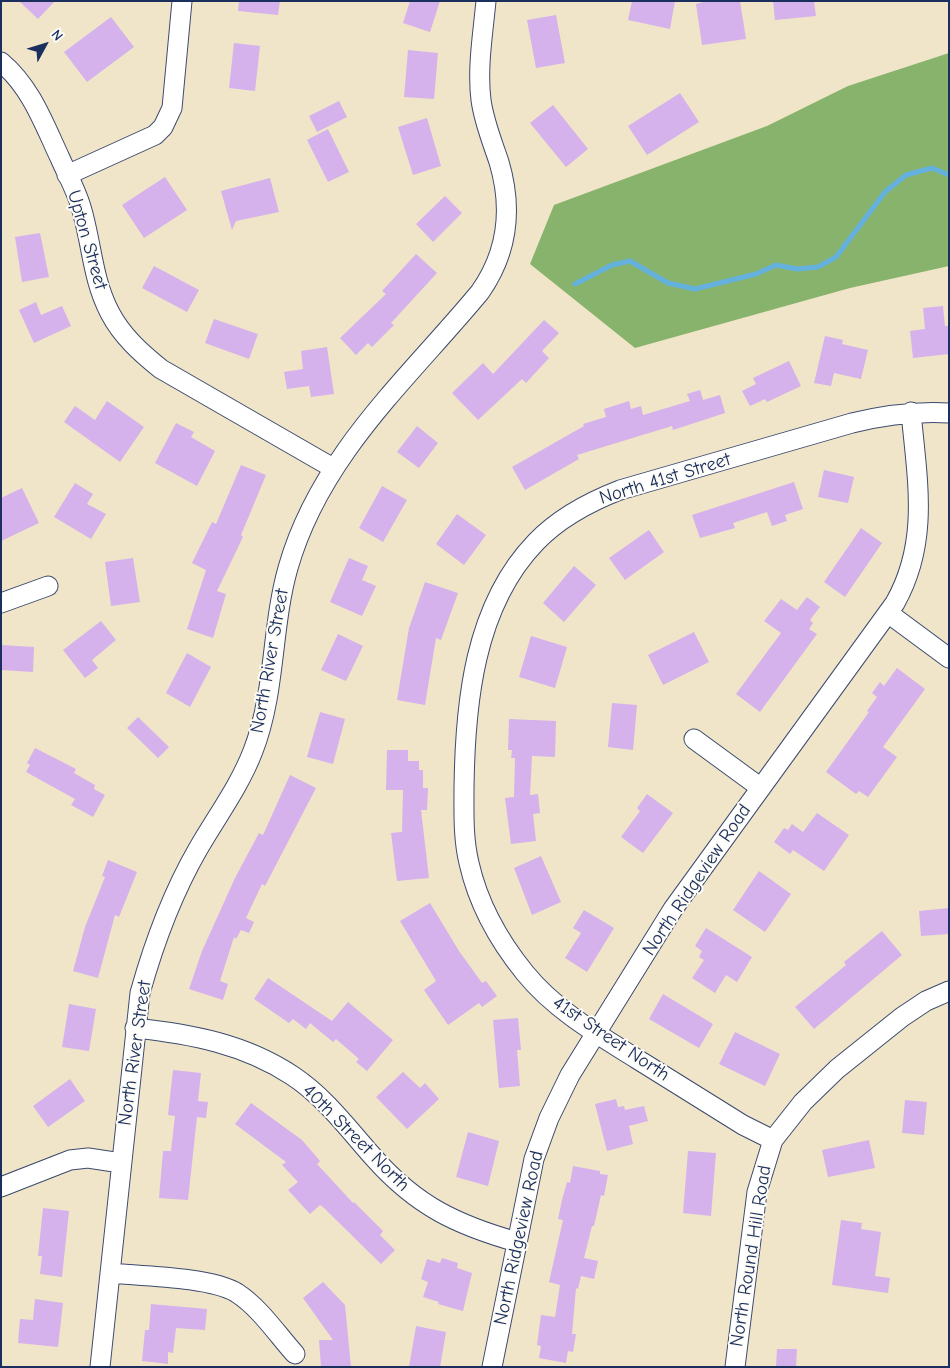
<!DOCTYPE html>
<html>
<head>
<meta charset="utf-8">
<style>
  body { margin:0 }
  #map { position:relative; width:950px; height:1368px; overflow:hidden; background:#f0e5c8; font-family:"Comic Neue",sans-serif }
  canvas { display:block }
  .frame { position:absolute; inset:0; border:2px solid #1b2f5e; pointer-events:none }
  .north { position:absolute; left:20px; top:20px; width:50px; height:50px; -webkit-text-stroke:4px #fdfcf7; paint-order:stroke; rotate:51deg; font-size:14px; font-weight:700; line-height:20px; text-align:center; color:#1b2f5e }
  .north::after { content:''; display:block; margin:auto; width:18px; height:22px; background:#1b2f5e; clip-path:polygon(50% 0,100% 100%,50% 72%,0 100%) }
</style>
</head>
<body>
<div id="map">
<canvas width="950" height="1368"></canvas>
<div class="frame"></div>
<div class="north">N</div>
</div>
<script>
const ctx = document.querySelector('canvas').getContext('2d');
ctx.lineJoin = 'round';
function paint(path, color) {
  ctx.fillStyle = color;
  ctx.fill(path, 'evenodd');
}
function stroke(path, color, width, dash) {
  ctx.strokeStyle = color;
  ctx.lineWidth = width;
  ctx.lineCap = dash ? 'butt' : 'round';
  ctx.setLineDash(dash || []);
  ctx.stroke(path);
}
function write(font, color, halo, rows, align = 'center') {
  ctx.font = font + ' "Comic Neue",sans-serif';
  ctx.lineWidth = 4;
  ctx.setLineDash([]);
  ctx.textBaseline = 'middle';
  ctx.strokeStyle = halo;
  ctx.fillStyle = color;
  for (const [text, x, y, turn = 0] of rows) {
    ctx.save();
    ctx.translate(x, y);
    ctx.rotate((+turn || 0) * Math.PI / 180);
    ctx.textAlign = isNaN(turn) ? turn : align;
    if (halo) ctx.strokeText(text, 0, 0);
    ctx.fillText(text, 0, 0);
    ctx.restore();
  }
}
const forest = new Path2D(`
  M949,53V266L850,288L635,348L530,264L554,205L767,126L848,86Z`);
const stream = new Path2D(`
  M575,284L612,265L630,261L668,283L695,289L756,274L776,265L797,269L818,267L836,257L885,192L906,175L932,168L949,175`);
const building = new Path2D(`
  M19,1H55L38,19Z
  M239,1H280L278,15L238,11Z
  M410,1H440L430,32L403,23Z
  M632,1H675L670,29L628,20Z
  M707,1H740L746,39L702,45L696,4Z
  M773,1H814L816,16L775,20Z
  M556,15L565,63L536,68L527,20Z
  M111,17L134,47L87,82L64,52Z
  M234,43L260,46L255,91L229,88Z
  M408,50L438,53L434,99L404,97Z
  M680,93L699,122L647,155L628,126Z
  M339,101L347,117L317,132L309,116Z
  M553,105L588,149L566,167L530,123Z
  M427,118L441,166L413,175L398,127Z
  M328,129L349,172L328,182L307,140Z
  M165,177L187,210L144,238L122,205Z
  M270,178L279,212L236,221L232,230L221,191Z
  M445,196L462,213L433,242L416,224Z
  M40,233L49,277L22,282L15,237Z
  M416,254L437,273L391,323L394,325L372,347L368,343L356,355L340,338L386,294L382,291Z
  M154,266L199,290L187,312L142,288Z
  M36,302L41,315L62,306L71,326L34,343L19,310Z
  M943,306L945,326H949V354L913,358L910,331L925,329L923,308Z
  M214,319L258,334L249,359L205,343Z
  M544,320L559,333L542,351L549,358L526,383L522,379L478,420L452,393L483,363L493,374Z
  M825,336L843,340L842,344L868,350L861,379L834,373L831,386L814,383Z
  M327,347L334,394L311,397L309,386L287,389L284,372L303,369L301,351Z
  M789,361L801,386L767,402L765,399L750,406L742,391L756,384L753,378Z
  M700,390L703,400L720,395L725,413L673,430L672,426L577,455L579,459L525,490L512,467L584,426L583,424L606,417L604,409L629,401L631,409L641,406L643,415L690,401L687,394Z
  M107,401L144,427L120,462L64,422L75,406L95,420Z
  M176,423L194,432L191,437L215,451L197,486L155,463Z
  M417,426L438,443L419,468L397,452Z
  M241,465L266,475L241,535L243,537L217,591L226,594L213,638L187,629L206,570L192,563L212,522L216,524Z
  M824,470L854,477L848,503L818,497Z
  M794,482L803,509L785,515L787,521L772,526L767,512L733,523L735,528L700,538L692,515Z
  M75,483L93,494L87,504L106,514L91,539L54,517Z
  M382,486L407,500L383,542L359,528Z
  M22,488L39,523L1,541V498Z
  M457,514L486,535L464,565L436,544Z
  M861,528L882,543L845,597L824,582Z
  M649,530L664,552L625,580L609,558Z
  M133,558L140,602L111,606L105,562Z
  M349,558L368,566L362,580L376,586L362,616L330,602Z
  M574,566L596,585L564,622L543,603Z
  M425,582L458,593L441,640L436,638L425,705L397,700L409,628Z
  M807,597L820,607L810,620L813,623L809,629L817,634L760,712L736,694L781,633L764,621L781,599L797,610Z
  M101,621L116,640L92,660L98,668L85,678L63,650Z
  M694,632L709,662L663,685L648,655Z
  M338,634L363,646L346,681L321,670Z
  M531,636L567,647L555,688L519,677Z
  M1,645L34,647L33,672L1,670Z
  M187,653L211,667L190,707L166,693Z
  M897,668L925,689L883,747L897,757L868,797L859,791L856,794L826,772L869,712L867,711L877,697L872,693L880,682L884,686Z
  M612,703L637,705L633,750L608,747Z
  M320,712L345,719L333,764L307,757Z
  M138,717L169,747L158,758L127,728Z
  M509,719L556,721L555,757L532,756L530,795L538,794L540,813L533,814L536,841L511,844L505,798L514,797L515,758H511L512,750H508Z
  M35,748L76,769L74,773L95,785L94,789L105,795L93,817L71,805L75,799L26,772L30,765L27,763Z
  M387,750H408V761H419V770H423V788H428L427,810H421L429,878L397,881L391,833L402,832L403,790H386Z
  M290,775L316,788L265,886L262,884L246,918L254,922L249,933L241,930L236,939L234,937L220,981L228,984L223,1000L189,989L202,951L235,878L259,833L263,835Z
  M647,794L673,813L643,853L621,837L640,811L637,808Z
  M817,813L849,835L824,871L793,850L790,854L774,842L784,828L788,830L792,824L803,832Z
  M541,856L561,902L532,915L514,868Z
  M108,860L137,872L119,917L115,915L98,978L73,971L85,927L105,877L102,876Z
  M759,871L791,894L765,932L733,910Z
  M430,903L459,951L482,983L486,981L497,996L482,1007L479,1003L448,1025L424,990L436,981L400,921Z
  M949,908V934L921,936L919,911Z
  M584,910L614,928L587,972L565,958L581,933L573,928Z
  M706,928L752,957L737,982L726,975L715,993L692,978L704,960L699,957L702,951L695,946Z
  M882,931L902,955L814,1029L795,1007L846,965L844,962Z
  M268,978L332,1021L348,1002L393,1040L367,1071L356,1062L359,1059L336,1039L333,1042L310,1023L306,1029L293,1019L289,1023L254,999Z
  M663,994L713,1024L699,1048L649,1019Z
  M69,1004L96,1009L89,1051L62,1047Z
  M518,1018L521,1050H517L520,1086L499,1088L493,1020Z
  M735,1032L780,1054L765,1086L719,1064Z
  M173,1070L201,1073L198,1101L208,1102L206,1118L197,1117L188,1200L159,1198L163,1151H171L175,1116L168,1115Z
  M403,1072L420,1088L425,1083L439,1099L407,1129L376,1097Z
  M70,1079L85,1101L48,1127L33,1106Z
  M616,1099L618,1107L624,1106L625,1110L644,1106L648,1121L629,1126L633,1144L607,1151L595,1104Z
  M905,1100L927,1102L924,1135L902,1133Z
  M251,1103L302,1140L320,1161L317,1164L353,1203L354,1202L383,1231L380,1235L395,1250L381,1264L323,1207L320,1205L310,1214L288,1190L298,1182L282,1165L286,1162L235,1124Z
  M468,1132L499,1141L488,1186L456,1177Z
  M869,1140L875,1168L828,1177L822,1150Z
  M688,1151L716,1153L711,1216L683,1213Z
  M573,1166L600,1171V1174L608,1175L604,1196L601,1195L594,1226H592L584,1258L598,1261L594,1279L581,1276L578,1289L576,1288L572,1334H576L573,1352L568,1351L566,1363L539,1358L541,1346L537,1345L541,1315L555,1317L560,1285L549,1282L563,1220L558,1219L562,1200L567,1182L570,1183Z
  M43,1208L69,1211L62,1277L40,1274L42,1256H38Z
  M841,1220L862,1223L861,1229L881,1232L875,1276L890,1278L888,1293L832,1285Z
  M442,1258L458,1263L457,1268L472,1273L463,1311L438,1304L439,1302L423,1297L428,1282L421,1279L427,1259L440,1263Z
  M323,1282L345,1305L351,1367H321L319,1340H333L303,1298Z
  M35,1299L63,1303L58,1347L18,1343L20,1319L33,1320Z
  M151,1304L207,1309L205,1330L176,1328L173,1353L168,1352V1364L142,1361L145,1330H149Z
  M416,1326L446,1332L440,1367H409Z
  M777,1349H797L796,1367H776Z`);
const minor = new Path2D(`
  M1,62C31,87 44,124 60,158C67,174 76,190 81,207C92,243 92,279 110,313C122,336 141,353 161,369L333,468
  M67,175L155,135L163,127L172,108L182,1
  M1,603L48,586
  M888,613L949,658
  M694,739L761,788
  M135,1028C191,1034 245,1044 293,1076C326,1098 349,1130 375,1159C417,1206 457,1225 517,1242
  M773,1140L743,1125C708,1103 672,1081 637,1059C597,1034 555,1010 525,973C499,941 478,903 469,863C463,838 464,813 464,788C465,704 474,606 536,542C560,517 589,502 620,490L852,423C885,415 915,411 949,413
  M1,1187L70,1160L88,1158L121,1163
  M110,1273C142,1276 211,1277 237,1293C260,1308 277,1334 295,1354
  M100,1367L140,993C154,943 172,894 198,849C217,816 239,787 253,751C276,692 271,628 288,568C320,455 408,379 480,292C508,252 513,209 499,162C492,141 484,122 481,100C477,68 483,33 486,1
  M492,1367L534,1159L549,1118L570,1075L673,909L895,603C930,541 917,479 911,412
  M735,1367L757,1192L773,1140L803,1102L837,1069L902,1017L926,1001L949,991`);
const streetNames = [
  ["Upton Street",87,240,74],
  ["North 41st Street",665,479,-17],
  ["North River Street",270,661,-80],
  ["North Ridgeview Road",697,880,-56],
  ["41st Street North",611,1039,34],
  ["North River Street",135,1053,-82],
  ["40th Street North",356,1138,45],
  ["North Ridgeview Road",519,1238,-78],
  ["North Round Hill Road",751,1256,-81]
];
paint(forest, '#87b36c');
stroke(stream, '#65b1de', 5);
paint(building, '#d5b2ec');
stroke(minor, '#3b4a6e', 21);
stroke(minor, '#fff', 19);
write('19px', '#1b2f5e', '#fdfcf7', streetNames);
</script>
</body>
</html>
